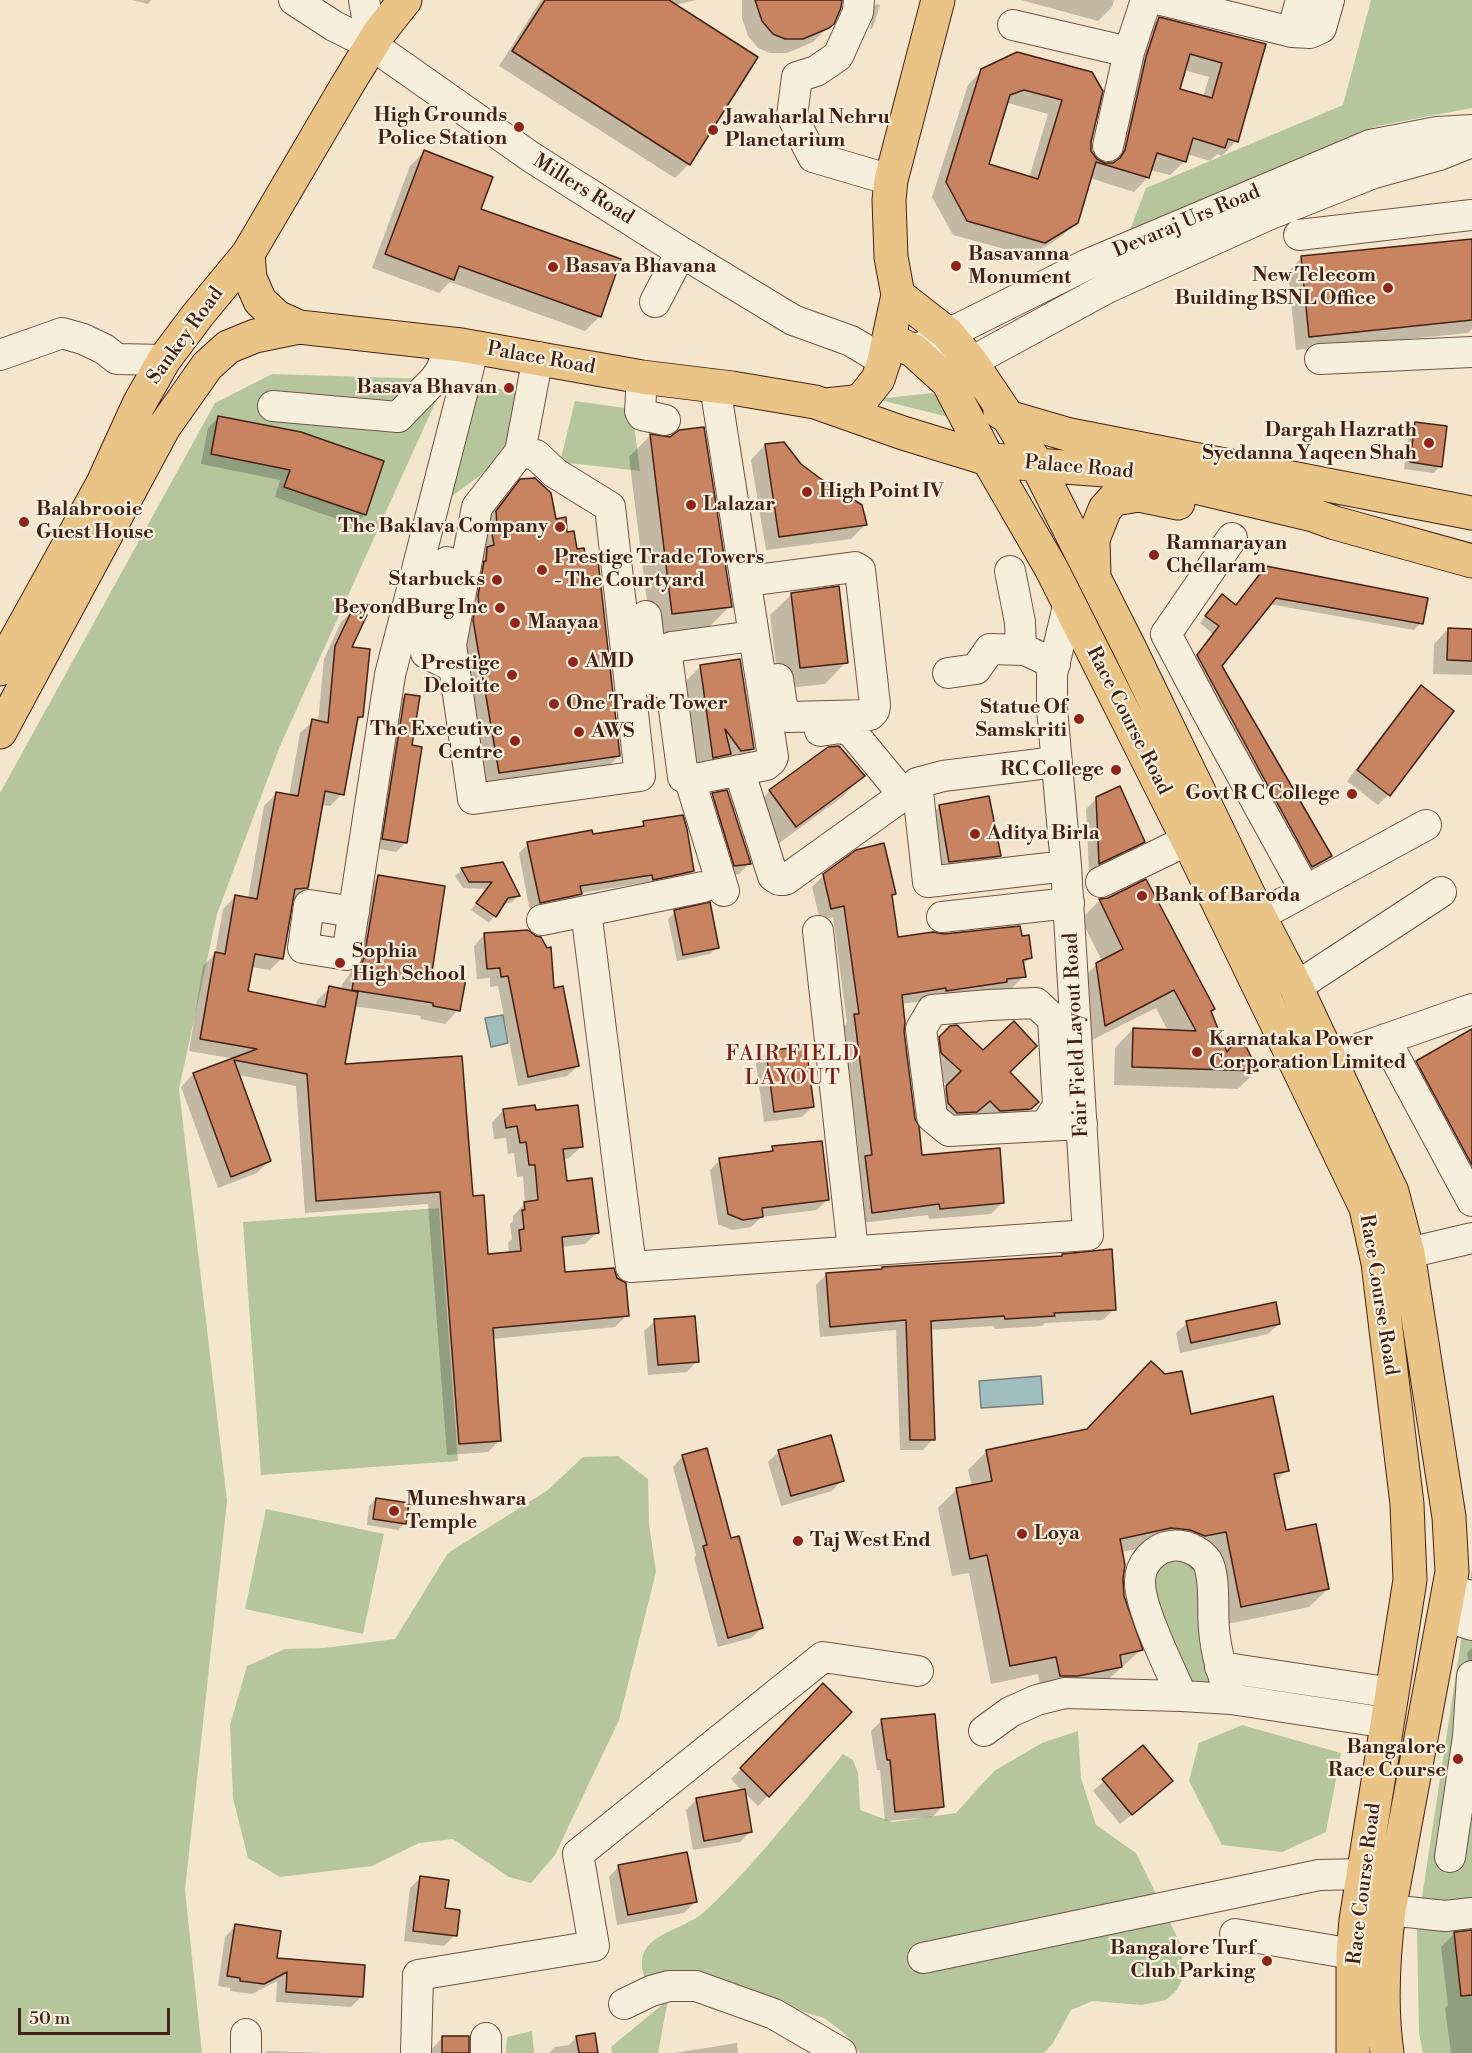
<!DOCTYPE html>
<html>
<head>
<meta charset="utf-8">
<style>
  body { margin:0 }
  #map { position:relative; width:1472px; height:2053px; overflow:hidden; background:#f3e6cd; font-family:"Libre Bodoni",serif }
  canvas { display:block }
  .scale { position:absolute; left:18px; top:2008px; width:152px; height:27px; box-sizing:border-box; border:3px solid #442115; border-top:0; padding-left:8px; font-size:18px; line-height:21px; white-space:nowrap; color:#442115; -webkit-text-stroke:4px #f7efde; paint-order:stroke }
</style>
</head>
<body>
<div id="map">
<canvas width="1472" height="2053"></canvas>
<div class="scale">50 m</div>
</div>
<script>
const ctx = document.querySelector('canvas').getContext('2d');
ctx.lineJoin = 'round';
function paint(path, color) {
  ctx.fillStyle = color;
  ctx.fill(path, 'evenodd');
}
function stroke(path, color, width, dash) {
  ctx.strokeStyle = color;
  ctx.lineWidth = width;
  ctx.lineCap = dash ? 'butt' : 'round';
  ctx.setLineDash(dash || []);
  ctx.stroke(path);
}
function write(font, color, halo, rows, align = 'center') {
  ctx.font = font + ' "Libre Bodoni",serif';
  ctx.lineWidth = 4.5;
  ctx.setLineDash([]);
  ctx.textBaseline = 'middle';
  ctx.strokeStyle = halo;
  ctx.fillStyle = color;
  for (const [text, x, y, turn = 0] of rows) {
    ctx.save();
    ctx.translate(x, y);
    ctx.rotate((+turn || 0) * Math.PI / 180);
    ctx.textAlign = isNaN(turn) ? turn : align;
    if (halo) ctx.strokeText(text, 0, 0);
    ctx.fillText(text, 0, 0);
    ctx.restore();
  }
}
const green = new Path2D(`
  M1371,0H1472V108L1377,126L1130,230L1146,188L1343,105Z
  M272,374L430,379L445,381L280,746L217,914L179,1089L227,1501L185,1890L202,2053H0V793L215,403Z
  M478,386L529,393L501,460L452,496Z
  M933,393L942,400L965,421L876,399Z
  M575,401L632,409L640,471L560,462Z
  M439,1208L458,1461L261,1475L243,1222Z
  M618,1456L648,1479L649,1524L656,1572L619,1720L555,1855L531,1883L509,1877L453,1839L419,1843L372,1866L280,1877L248,1858L233,1798L230,1725L247,1666L285,1649L324,1648L395,1639L448,1553L548,1490L583,1457Z
  M266,1509L384,1534L363,1634L245,1609Z
  M1166,1558L1191,1560L1201,1568L1212,1687L1189,1681L1154,1606V1563Z
  M1472,1569V2053H1423L1419,2033L1417,1930Z
  M1242,1725L1341,1753L1326,1832L1282,1852L1222,1845L1189,1781L1199,1743Z
  M1078,1731L1081,1778L1096,1825L1136,1853L1181,1945L1184,1976L1177,1990L1166,2000L1142,2005L1093,2001L1071,2010L1053,2043L1044,2053H860L843,2032L824,2018L715,1985L645,1978C629,1934 681,1933 704,1912C756,1864 798,1808 843,1754L853,1760L858,1773L860,1810L893,1822L956,1813L994,1771L1042,1743Z
  M668,2000L658,2053H612L611,2047Z
  M532,2031L534,2053H506L507,2037Z`);
const water = new Path2D(`
  M503,1015L508,1043L491,1047L485,1018Z
  M1041,1376L1043,1404L981,1408L979,1381Z`);
const shadow = new Path2D(`
  M132,0H151L148,4Z
  M541,0H697L674,5L689,164L675,178L499,66Z
  M742,0H841L832,23L813,42L787,53H770L758,48L748,36L742,18Z
  M1021,0H1114L1112,7L1098,21Z
  M877,4L880,5L873,27L870,30L874,6Z
  M1159,19L1265,45L1236,141L1222,156L1217,154L1210,161L1187,154L1185,161L1170,175L1150,170L1148,177L1134,192L1090,178L1076,222L1062,236L1030,256L953,235L932,197L968,85L982,70L1091,74L1090,151L1095,159L1105,164H1111L1132,72L1145,33ZM1184,70L1209,77L1203,97L1178,90ZM1008,103L1048,114L1029,178L987,165L1006,104Z
  M424,152L479,210L619,260L599,317L585,331L450,282L439,293L372,268L410,166Z
  M1472,240V329L1468,333L1296,350L1288,272L1302,257Z
  M219,417L365,514L354,525L275,497L280,480L201,464L208,428Z
  M1416,423L1440,466L1434,473L1404,469L1409,430Z
  M650,436L670,438L730,606L709,627L651,634L629,457Z
  M765,445L800,465L865,525L851,539L766,550L751,460Z
  M521,481L566,534L619,756L590,784L471,801L451,633L492,510Z
  M1260,575L1421,623L1414,630L1269,604L1220,665L1330,856L1323,862L1305,873L1191,663L1213,634L1200,623L1216,603L1235,606Z
  M792,594L846,662L825,684L779,689L770,615Z
  M354,610L350,649L362,717L355,723L342,794L330,806L321,805L306,888L294,900H292L282,958L270,970L251,967L246,992L316,1006L317,1000L330,988L341,990L342,985L351,972L365,890L379,877L430,973L458,1010L445,1024L420,1019L421,1016L354,1006L343,1066L471,1198L486,1256L509,1254L508,1243L512,1239L510,1224L513,1221V1216L525,1203L523,1176L517,1177L514,1153L508,1154L506,1138L494,1139L492,1122L504,1110L535,1111L582,1146L569,1158L563,1159L566,1183L598,1232L585,1244L561,1247L564,1274L627,1315L615,1327L492,1339L500,1440L488,1452L447,1455L428,1204L305,1213L296,1086L238,1075L269,1161L257,1173L218,1188L181,1087L193,1074L235,1059L189,1051L203,966L215,954L223,909L235,897L248,899L264,806L276,794L289,796L300,733L313,721L318,722L324,659L341,622Z
  M1448,629L1472,630V675L1433,674L1434,644Z
  M701,666L753,749L732,770L692,778L680,687Z
  M1421,687L1452,711L1388,795L1378,805L1347,781L1410,698Z
  M405,695L411,747L406,842L396,852L374,848L395,705Z
  M863,776L842,797L774,847L749,812L770,791Z
  M713,795L749,863L739,874L724,876L702,805Z
  M988,797L999,856L989,866L939,872L929,817L939,807Z
  M1096,799L1143,841L1133,852L1089,873L1086,809Z
  M644,823L692,871L683,880L644,888L643,883L581,893L571,903L530,912L519,853L528,844L638,828Z
  M503,864L519,895L512,902L503,904L489,923L471,910L487,889L463,888L455,876L462,870Z
  M824,875L894,893L891,897L897,939L944,936L1020,937L1030,958L1022,966L1024,976L1012,988L901,1004L902,1031L913,1120L921,1156L1003,1202L991,1214L929,1219L928,1215L861,1223L854,1169L860,1163L843,1027L847,1023L833,917L820,920L812,887Z
  M1100,900L1210,1012L1225,1051L1239,1036L1256,1071L1238,1089L1114,1085L1115,1048L1133,1029L1168,1031L1156,1008L1086,1043L1078,983L1097,964L1102,961L1081,919Z
  M675,912L717,948L710,954L677,961L668,919Z
  M484,935L578,1066L567,1076L518,1086L498,986L490,987V978L477,979L474,946Z
  M951,1027L1008,1073L1037,1102L1016,1123L985,1125L975,1114L962,1126L932,1102L948,1086L928,1067L936,1042Z
  M1472,1031V1205L1403,1076L1417,1062Z
  M767,1053L813,1106L802,1117L764,1122L756,1063Z
  M773,1148L827,1200L817,1210L761,1217L751,1227L732,1230L718,1224L710,1170L720,1160L768,1153Z
  M883,1268L1114,1309L1103,1320L1045,1323L1042,1326L995,1329L994,1326L929,1330L933,1439L923,1450H900L896,1330L820,1337L816,1285L827,1274L880,1271Z
  M655,1321L697,1361L687,1372L648,1375L644,1331Z
  M1187,1323L1279,1324L1268,1334L1180,1353L1176,1333Z
  M1190,1416L1287,1470L1274,1483L1284,1532L1328,1589L1309,1607L1223,1625L1208,1549L1151,1546L1121,1552L1123,1597L1141,1650L1102,1685L1042,1694L1038,1674L991,1684L969,1573L952,1576L938,1508L956,1490L972,1486L968,1470L987,1451Z
  M779,1452L842,1480L832,1491L781,1506L768,1462Z
  M683,1456L730,1540L762,1628L751,1638L718,1647L694,1558L696,1555L673,1467Z
  M376,1499L405,1523L398,1530L367,1525L369,1506Z
  M1472,1648V1674L1470,1672L1467,1653Z
  M823,1685L849,1712L758,1806L744,1792L751,1831L740,1842L693,1850L686,1810L697,1799L742,1791L731,1779Z
  M881,1721L943,1806L932,1817L885,1821L880,1770H877L871,1731Z
  M1104,1781L1160,1791L1120,1824L1093,1791Z
  M619,1866L695,1902L684,1913L617,1925L609,1877Z
  M420,1878L444,1909L455,1935L444,1946L404,1941L410,1888Z
  M235,1926L275,1960L361,1997L351,2007L276,2002L277,1981L252,1994L230,1991V1988L218,1986L225,1937Z
  M1472,1931V2053H1451L1445,2008L1448,2005L1441,1947L1454,1934Z
  M443,2037L467,2053H428Z
  M577,2037L597,2053H549L555,2047L569,2045Z
  M737,2043L738,2053H674Z
  M267,2051L326,2053H265Z`);
const building = new Path2D(`
  M545,0H669L758,57L690,165L512,51Z
  M755,0H842L841,8L834,24L829,28L803,39H785L773,34L762,21Z
  M1159,17L1266,44L1238,142L1228,139L1225,148L1193,138L1186,162L1157,153L1149,178L1096,162L1078,223L1045,243L967,221L946,182L981,69L1017,52L1092,72L1103,91L1091,142V151L1097,159L1105,163H1113L1120,158L1125,150L1146,57ZM1190,54L1222,63L1212,98L1180,89ZM1024,90L1062,100L1038,179L989,164L1010,95Z
  M424,150L493,177L481,209L621,259L601,317L459,266L454,280L385,254Z
  M1472,239V320L1309,337L1301,256Z
  M218,416L301,432L384,461L366,515L284,487L290,470L211,454Z
  M1415,422L1447,426L1442,467L1410,462Z
  M704,427L732,607L672,614L650,434L670,437L679,430Z
  M784,442L801,464L821,479L862,505L867,525L779,537L765,444Z
  M535,478L551,493L556,519L566,517L567,532L574,531L577,549L584,548L586,562L598,560L620,756L499,773L473,620L476,605H479L478,596L484,561H486L487,547L494,545L491,527L497,526L496,511L520,479Z
  M1266,566L1428,598L1423,624L1276,598L1222,666L1332,856L1312,867L1197,655L1219,626L1205,616L1222,594L1236,605Z
  M839,586L848,663L800,668L791,593Z
  M353,608L367,615L352,647L370,649L363,717H358L344,795L325,791L308,888L295,889L283,959L255,954L248,991L325,1007L329,986L358,992L345,1064L462,1056L473,1196L484,1195L488,1254L521,1251L519,1230L524,1229L522,1210H525L524,1202L538,1200L535,1165H529L526,1142L520,1143L517,1126L506,1128L503,1109L535,1105L536,1110L578,1105L583,1147L563,1149L567,1181L592,1178L599,1233L562,1237L565,1272L614,1268L617,1278L626,1283L629,1316L493,1328L501,1441L459,1444L440,1192L316,1201L307,1074L234,1060L271,1161L231,1177L193,1073L257,1049L200,1039L215,952L225,954L235,895L257,899L276,792L298,796L312,719L328,723L335,646Z
  M1448,628L1472,629V661L1447,660Z
  M740,659L754,749L741,751L725,729L731,754L713,758L700,665Z
  M1421,685L1454,711L1390,796L1357,770Z
  M405,694L420,696L412,745L422,747L407,843L382,839Z
  M839,746L865,776L796,827L769,790L828,747Z
  M1120,786L1145,842L1099,864L1096,797Z
  M727,790L751,864L734,866L712,793Z
  M989,796L1001,856L949,862L939,805Z
  M683,815L687,829L694,871L653,880L652,875L580,886L582,894L540,903L527,842L592,830L593,834L644,826L643,821Z
  M884,843L896,894L892,895L898,937L933,932L944,934L1020,926L1022,936L1029,935L1032,958L1023,960L1026,977L1007,979V982L946,991V988L902,995L905,1023L904,1031L915,1119L919,1126L922,1155L1000,1148L1004,1203L940,1209L939,1204L872,1213L865,1156L872,1155L854,1014H859L844,906L831,909L823,874L856,850Z
  M503,862L520,896L508,898L496,917L476,903L492,882H469L461,868Z
  M378,875L445,886L432,972L466,978L460,1011L433,1006V1003L352,990L355,970L361,965L364,958Z
  M1146,879L1215,1009L1211,1011L1227,1052L1240,1034L1258,1071L1132,1067L1133,1028L1196,1031L1174,990L1105,1026L1096,963L1123,949L1099,899L1108,898Z
  M710,902L719,948L683,955L674,910Z
  M528,930L536,936L541,937L547,948L551,947L554,988L563,986L579,1066L528,1077L508,976L501,977L500,968L487,969L484,933Z
  M1014,1021L1037,1046L1010,1072L1039,1102L1031,1109L1000,1111L990,1101L977,1112L957,1113L948,1103L946,1086L961,1071L941,1053L939,1037L950,1026L957,1025L983,1050Z
  M1472,1029V1165L1416,1061Z
  M806,1046L814,1107L774,1112L766,1051Z
  M822,1141L829,1200L762,1208L763,1217L743,1220L728,1214L719,1158L773,1151L772,1146Z
  M1112,1249L1116,1310L1054,1313L1055,1316L1005,1319L1004,1316L931,1321L935,1440H910L906,1320L830,1327L826,1273L882,1269V1267L1062,1256V1254Z
  M1276,1302L1280,1324L1191,1343L1186,1321Z
  M695,1316L699,1362L658,1365L654,1319Z
  M1151,1361L1165,1374L1182,1371L1191,1414L1273,1396L1289,1471L1274,1474L1286,1530L1316,1524L1329,1589L1241,1607L1226,1532L1205,1536L1190,1530L1171,1528L1120,1539L1125,1565L1123,1579L1124,1596L1143,1650L1120,1655L1122,1667L1078,1676H1060L1056,1657L1010,1666L987,1555L970,1559L956,1488L992,1481L986,1450L1087,1429Z
  M831,1435L844,1481L791,1496L778,1450Z
  M707,1448L731,1538L739,1536L763,1628L728,1638L703,1546L707,1545L682,1455Z
  M376,1498L409,1503L406,1524L373,1519Z
  M823,1683L852,1712L769,1797L740,1768Z
  M935,1714L944,1807L895,1812L890,1760H887L881,1719Z
  M1143,1745L1173,1781L1132,1815L1102,1779Z
  M745,1789L752,1832L704,1841L696,1798Z
  M687,1852L697,1902L628,1915L618,1865Z
  M420,1876L449,1880L445,1908L460,1910L457,1936L413,1931Z
  M235,1924L281,1931L277,1958L365,1965L363,1997L286,1992L287,1972L264,1984L240,1981V1978L227,1976Z
  M1472,1930V1995L1461,1996L1454,1932Z
  M595,2033L598,2053H579L576,2036Z
  M442,2036H469V2053H442Z`);
const minor = new Path2D(`
  M294,0L334,26L372,45L531,157L681,252L793,320L851,341L884,361
  M364,0L372,45
  M859,0L858,12L838,56L816,71L797,77L792,116L813,157L891,180
  M1161,0L1292,32L1310,33L1321,28L1329,0
  M1013,25L1129,52L1146,0
  M1292,32L1301,0
  M1108,146L1129,52
  M1299,235L1472,215
  M655,302L681,252
  M914,351L1086,265L1370,145L1437,132L1472,130
  M0,355L62,333L83,339L104,349L117,359L164,360
  M1320,359L1472,352
  M947,368L971,362L1107,288L1268,215L1374,173L1439,155L1472,142
  M642,377L640,411L642,415L665,420
  M715,386L773,757L771,761L766,765L690,780L683,777L667,656L668,650L671,647L753,636
  M273,406L398,417L435,379L441,370L452,344
  M520,452L536,455L555,473L610,507L640,776L473,799L451,645L477,507L520,452L538,357
  M1232,538L1166,634L1211,719L1305,890
  M447,562L426,653L455,668
  M1010,571L1020,622L1021,649
  M763,579L855,567L860,570L875,705L874,711L870,715L787,717L783,712L778,679
  M646,616L654,682
  M948,673L976,669L990,649L1025,650L1055,664
  M1056,762L943,776L917,783L928,882L1066,866
  M739,770L773,876L779,880H785L898,799L900,793L898,788L851,731L840,728L820,731
  M690,780L724,891
  M1101,882L1188,840
  M586,911L631,1267L1088,1235L1066,866L1052,708V674L1069,602
  M354,912L309,905L303,948L347,955L390,675L474,347
  M1259,916L1426,825
  M942,917L1069,903
  M542,920L703,887
  M818,931L853,1251
  M1296,987L1441,892
  M1385,1039L1472,1201
  M1331,1060L1349,1052L1472,1009
  M1045,1126L1058,1106L1053,1019L1036,1003L989,1005L932,1010L921,1029L932,1117L949,1131L1082,1124
  M1408,1253L1472,1238
  M1448,1590L1472,1596
  M1443,1616L1472,1625
  M1220,1667L1393,1693
  M1182,1696C1170,1669 1139,1607 1140,1581C1140,1564 1154,1548 1171,1546C1184,1544 1199,1550 1207,1561C1216,1576 1212,1611 1214,1629C1216,1654 1223,1676 1231,1699
  M984,1731L1010,1712L1037,1700L1065,1693L1182,1696L1231,1699L1388,1723
  M1450,1857L1468,1737L1472,1676
  M1389,1910L1445,1916L1472,1913
  M1235,1934L1353,1954
  M923,1958L1319,1875L1364,1874
  M624,2004L651,1991L669,1986H696L774,2014L841,2053
  M246,2034V2053
  M416,2053L418,1975L594,1946L578,1854L823,1657L918,1671
  M486,2053V2038`);
const major = new Path2D(`
  M248,254L250,278L260,301L277,317L299,327
  M898,295L948,334L971,362L1008,417L1037,465L1129,647L1259,916L1296,987L1392,1192L1408,1253L1449,1517L1452,1572L1389,1910C1383,1958 1380,2005 1387,2053
  M889,339L914,351L948,382L988,459L1051,568L1188,840L1366,1208L1378,1263L1407,1504L1410,1580L1356,1920L1353,1954V2053
  M826,405L854,402L863,398L878,379L884,361L898,295L891,257L889,200L891,180L938,0
  M1000,412L1008,417L1070,435L1472,513
  M1094,575L1093,539L1105,509L1114,499L1139,495L1178,503
  M0,669L102,485L139,404L164,360L197,316L248,254L346,87L379,33L405,0
  M0,732L164,427L207,366L228,347L255,336L299,327L461,345L642,377L732,388L815,402L903,433L988,459L1037,465L1132,472L1313,515L1335,523L1472,561`);
const markers = [
  [519,127,6,"#8f2418"],
  [713,130,6,"#8f2418"],
  [956,266,6,"#8f2418"],
  [553,267,6,"#8f2418"],
  [1388,288,6,"#8f2418"],
  [509,388,6,"#8f2418"],
  [1429,443,6,"#8f2418"],
  [807,492,6,"#8f2418"],
  [691,505,6,"#8f2418"],
  [24,522,6,"#8f2418"],
  [560,527,6,"#8f2418"],
  [1154,555,6,"#8f2418"],
  [542,570,6,"#8f2418"],
  [497,580,6,"#8f2418"],
  [500,608,6,"#8f2418"],
  [515,623,6,"#8f2418"],
  [573,662,6,"#8f2418"],
  [512,675,6,"#8f2418"],
  [554,704,6,"#8f2418"],
  [1079,719,6,"#8f2418"],
  [579,732,6,"#8f2418"],
  [515,741,6,"#8f2418"],
  [1116,770,6,"#8f2418"],
  [1352,794,6,"#8f2418"],
  [975,834,6,"#8f2418"],
  [1142,896,6,"#8f2418"],
  [340,963,6,"#8f2418"],
  [1197,1052,6,"#8f2418"],
  [394,1511,6,"#8f2418"],
  [1022,1534,6,"#8f2418"],
  [798,1541,6,"#8f2418"],
  [1458,1759,6,"#8f2418"],
  [1267,1961,6,"#8f2418"]
];
const poiNames = [
  ["High Grounds",507,116,"right"],
  ["Police Station",507,139,"right"],
  ["Jawaharlal Nehru",725,118],
  ["Planetarium",725,141],
  ["Basavanna",968,255],
  ["Monument",968,278],
  ["Basava Bhavana",565,267],
  ["New Telecom",1376,276,"right"],
  ["Building BSNL Office",1376,299,"right"],
  ["Basava Bhavan",497,388,"right"],
  ["Dargah Hazrath",1417,431,"right"],
  ["Syedanna Yaqeen Shah",1417,454,"right"],
  ["High Point IV",819,492],
  ["Lalazar",703,505],
  ["Balabrooie",36,510],
  ["Guest House",36,533],
  ["The Baklava Company",548,527,"right"],
  ["Ramnarayan",1166,544],
  ["Chellaram",1166,567],
  ["Prestige Trade Towers",554,558],
  ["- The Courtyard",554,581],
  ["Starbucks",485,580,"right"],
  ["BeyondBurg Inc",488,608,"right"],
  ["Maayaa",527,623],
  ["AMD",585,662],
  ["Prestige",500,664,"right"],
  ["Deloitte",500,687,"right"],
  ["One Trade Tower",566,704],
  ["Statue Of",1067,708,"right"],
  ["Samskriti",1067,731,"right"],
  ["The Executive",503,730,"right"],
  ["Centre",503,753,"right"],
  ["AWS",591,732],
  ["RC College",1104,770,"right"],
  ["Govt R C College",1340,794,"right"],
  ["Aditya Birla",987,834],
  ["Bank of Baroda",1154,896],
  ["Sophia",352,952],
  ["High School",352,975],
  ["Karnataka Power",1209,1040],
  ["Corporation Limited",1209,1063],
  ["Muneshwara",406,1500],
  ["Temple",406,1523],
  ["Loya",1034,1534],
  ["Taj West End",810,1541],
  ["Bangalore",1446,1748,"right"],
  ["Race Course",1446,1771,"right"],
  ["Bangalore Turf",1255,1949,"right"],
  ["Club Parking",1255,1972,"right"]
];
const streetNames = [
  ["Millers Road",583,190,32],
  ["Devaraj Urs Road",1187,222,-23],
  ["Sankey Road",186,336,-54],
  ["Palace Road",541,359,10],
  ["Palace Road",1079,468,5],
  ["Race Course Road",1128,721,63],
  ["Fair Field Layout Road",1077,1035,-93],
  ["Race Course Road",1378,1295,81],
  ["Race Course Road",1365,1884,-83]
];
const neighbourhoodNames = [
  ["FAIR FIELD",793,1055],
  ["LAYOUT",793,1079]
];
paint(green, '#b5c69d');
paint(water, '#9ebebf');
stroke(water, '#7a7f7b', 1.5);
paint(shadow, '#0003');
paint(building, '#c88361');
stroke(building, '#442115', 1.5);
stroke(minor, '#705243', 32);
stroke(major, '#442115', 35);
stroke(minor, '#f7efde', 30);
stroke(major, '#eac386', 33);
for (const [x, y, r, color] of markers) {
  const dot = new Path2D();
  dot.arc(x, y, r, 0, 2 * Math.PI);
  ctx.fillStyle = color;
  ctx.fill(dot);
  stroke(dot, '#f7efde', 2);
}
write('bold 20px', '#442115', '#f7efde', poiNames, 'left');
write('20px', '#442115', '#f7efde', streetNames);
ctx.letterSpacing = '1.5px';
write('21px', '#7a1f14', '#f7efde', neighbourhoodNames);
ctx.letterSpacing = '0px';
</script>
</body>
</html>
